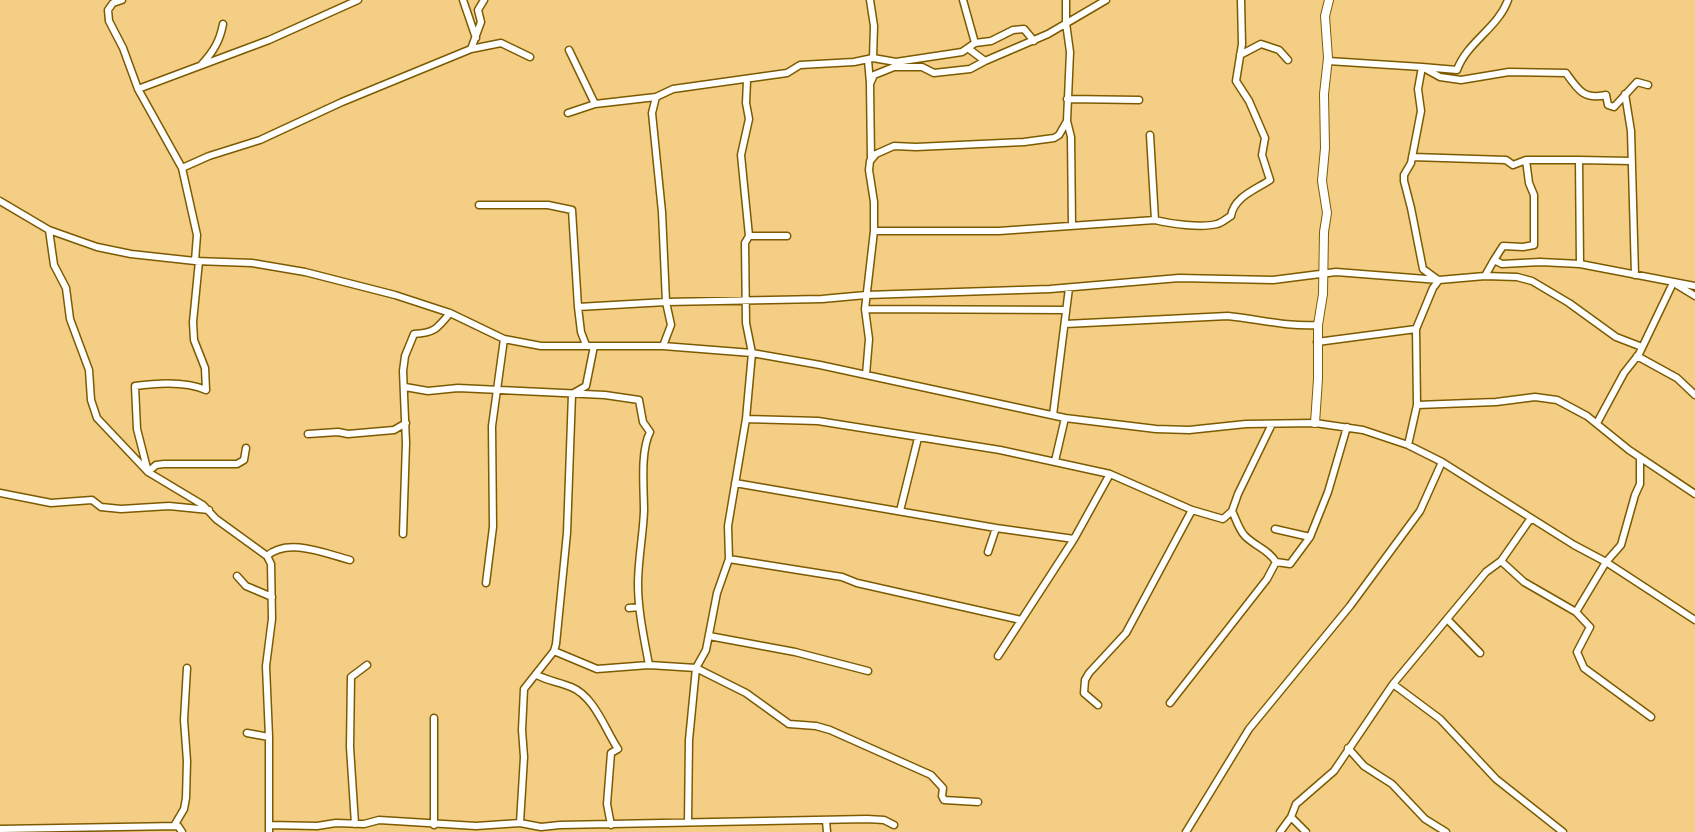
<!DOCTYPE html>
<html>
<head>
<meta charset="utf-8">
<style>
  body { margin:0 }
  canvas { display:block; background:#f3ce84 }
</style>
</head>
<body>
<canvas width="1695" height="832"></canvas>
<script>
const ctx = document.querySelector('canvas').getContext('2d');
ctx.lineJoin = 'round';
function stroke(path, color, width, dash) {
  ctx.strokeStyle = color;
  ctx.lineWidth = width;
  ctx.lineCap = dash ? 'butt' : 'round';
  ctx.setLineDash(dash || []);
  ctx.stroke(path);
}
const minor = new Path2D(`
  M122,0L113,3L108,10L109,21L123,48L138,89L182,168L197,235L195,261
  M463,0L476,38
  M870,0L874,26L873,58
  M963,0L975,43
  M1066,0V23L1070,52L1067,121L1071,137L1072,225
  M471,49L501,43L530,57
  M969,49L985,61
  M569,50L595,104
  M1240,55L1261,44L1279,50L1288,60
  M868,60L870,83
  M1328,61L1422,67L1440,77L1461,80L1509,72L1566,73C1578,90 1584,100 1606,95L1608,105L1614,107L1637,82L1648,85
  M202,64C213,52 220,41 223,24
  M138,89L269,40L358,0
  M1625,94L1631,131L1635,275
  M656,97L652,113L662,212L666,302L671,325L663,346
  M1067,99L1139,100
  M568,113L595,104L656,97L673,89L787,73L800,65L854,62L873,58L896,62L962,52L975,43L991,41L1013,30L1024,29L1034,41
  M1150,135L1155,220
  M1412,157L1506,160L1513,165L1526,160L1529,183L1534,195V245L1523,247L1503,246L1494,260
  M871,159L870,84L874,75L894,67H922L934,73L970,69L985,61L1048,34L1106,0
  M1579,160L1631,161
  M182,168L209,156L260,140L342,102L471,49L481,22L478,10L484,0
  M0,201L49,230L97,247L131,254L195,261L252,263L305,272L395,295L450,313L504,339L541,346H663L752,353L820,365L1065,418L1156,429L1189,430L1246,424L1315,423L1363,430L1408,445L1442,462L1574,545L1606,562L1695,620
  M479,205H548L572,210L578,307L581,332L586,345
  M49,230L54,265L66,288L70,319L89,370L91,400L97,418L148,472L203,505L216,519L267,556L271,564L272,619L266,666L269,737V832
  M874,231H999L1155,220C1171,224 1201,228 1217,224C1222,223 1227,218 1231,216C1234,197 1255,190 1270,180L1262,155L1265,138L1249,101L1236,81L1242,44L1241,0
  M749,236H787
  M199,261L193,322L194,340L205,368L206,390
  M1580,264L1695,286
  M1485,276L1494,260L1502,264L1540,262L1580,264L1579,160H1526
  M1438,280L1423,269L1411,208L1404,181V175L1411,163L1421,111L1418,89L1422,67L1457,70C1467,42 1498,28 1508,0
  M1677,285L1695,296
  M578,307L666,302L822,299L866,295L1050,289L1179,278L1273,280L1336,272L1439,280L1485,276L1517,277L1532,281L1569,303L1616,337L1642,347
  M865,309L1066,310
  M1065,324L1228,316C1258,319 1287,327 1318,325
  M1317,342L1416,329
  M1637,356L1677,378L1695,395
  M866,375L869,339L865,309L874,231V202L869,170L870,161L876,154L894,146L916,147L1024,142L1054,138L1059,135L1067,121
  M405,387L428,391L458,388L605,395L639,400L643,422L650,432C640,452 644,488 644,511C643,536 638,560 638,584C638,611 644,638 649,665
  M206,390C186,381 156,383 135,386L137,429L148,472L156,465L164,464H237L244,460L246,448
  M1417,405L1496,402L1535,397L1557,400L1587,416L1629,450L1695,494
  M1053,415L1069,288
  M746,419L818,421L1000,450L1110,474L1074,539L998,656
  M1597,423L1624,373L1639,354L1673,283
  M308,434L338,432L348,434L394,430L406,423
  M1408,445L1417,405L1416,329L1433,288L1439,280
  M1640,458V484L1635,495L1621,545L1606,562L1576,612L1590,627L1577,652L1584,668L1651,717
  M1055,461L1065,418
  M1110,474L1192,510L1223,519L1232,511L1238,494L1272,424
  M735,483L996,528L1074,539
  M0,493L51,503L92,500L101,507L121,509L169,506L209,510
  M900,511L918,438
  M1232,511C1236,519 1239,530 1245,536C1256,547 1268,549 1276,562
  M1275,529L1310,537L1328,492L1347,427
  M403,534L406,443L403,371L405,356L414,334C434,333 437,329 450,313
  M988,552L996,528
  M267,556C288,537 326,554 350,560
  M729,559L842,577L857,583L1021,620
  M1501,561L1524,582L1576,612
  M1276,562L1290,564L1310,537
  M237,576L246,586L272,597
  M486,583L493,527L492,426L504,339
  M629,608L639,607
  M1447,619L1480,653
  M709,636L795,652L868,671
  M554,651L597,669L649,665L696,668L746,693L789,724L816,726L830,730L931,775L943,788L942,796L944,800L978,802
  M537,675C548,681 559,682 571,687C594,696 605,729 618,749L611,753L607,804L611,825
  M1393,684L1486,572L1501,561L1531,518
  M1170,703L1267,579L1276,562
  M1098,705L1084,693L1085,680L1089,673L1126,633L1192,510
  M247,733L269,737
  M1348,748L1364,766L1392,784L1425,819L1446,832
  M1291,817L1306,832
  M826,821L827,832
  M688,822L689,740L696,668L706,650L717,593L729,559L728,526L746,419L752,353L746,323L745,243L749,236L741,155L749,119L746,103L747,81
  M520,823L524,757L522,730L524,689L554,651L556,644L567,533L572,394L586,386L594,346
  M355,824L350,747L351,677L367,665
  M269,825L317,826L336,823L364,824L379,820L476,826L520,823L541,827L560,825L867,819L884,820L894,825
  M434,825V718
  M174,826L184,809L186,798L187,761L184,720L187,668
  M0,829L178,826L182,832
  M1186,832L1249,729L1350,606L1420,511L1442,462
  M1280,832L1291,817L1296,804L1334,771L1393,684L1440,719L1496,779L1563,832`);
const tertiary = new Path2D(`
  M1315,423L1318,379V325L1323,294L1324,232L1327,213L1322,181L1325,148L1324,94L1328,58L1325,16L1329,0`);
stroke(minor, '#7c5b00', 9);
stroke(tertiary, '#7c5b00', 10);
stroke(minor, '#fff', 6);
stroke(tertiary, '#fff', 8);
</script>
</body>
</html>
